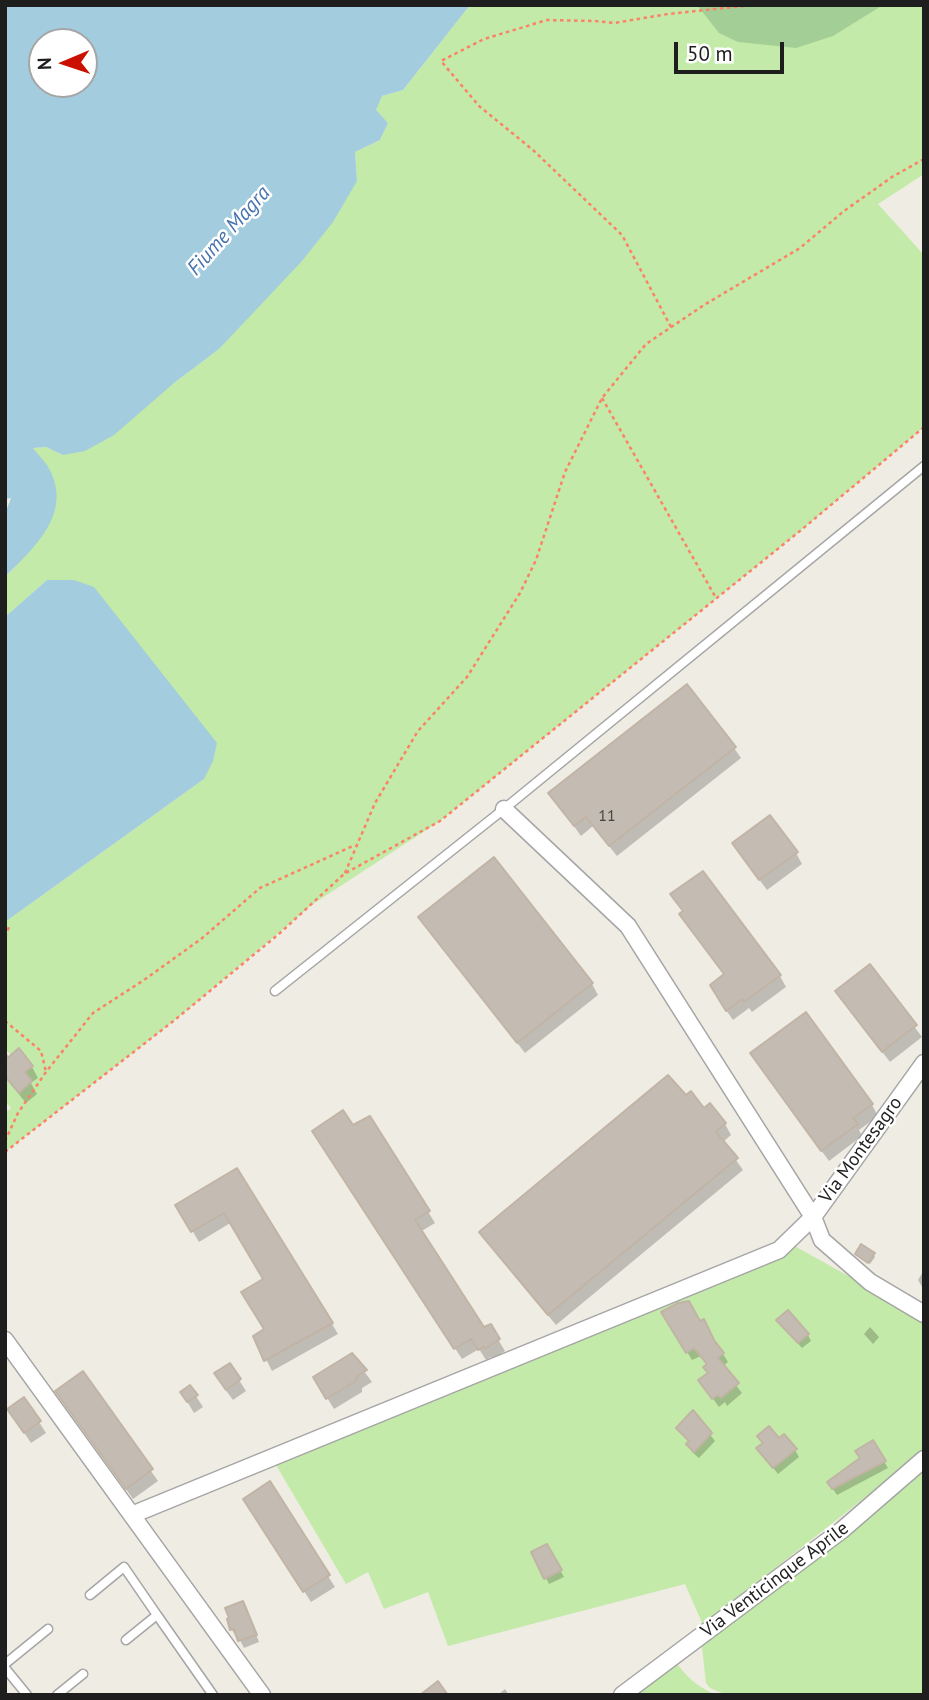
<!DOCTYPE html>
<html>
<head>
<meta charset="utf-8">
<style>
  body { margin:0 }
  #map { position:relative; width:929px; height:1700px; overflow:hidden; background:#efece3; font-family:"PT Sans",sans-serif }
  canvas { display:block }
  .frame { position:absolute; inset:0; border:7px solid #1e1e1e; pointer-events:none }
  .north { position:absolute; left:28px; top:28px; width:70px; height:70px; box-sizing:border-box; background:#fff; border:2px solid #a5a5a5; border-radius:50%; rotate:268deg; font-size:19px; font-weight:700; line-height:28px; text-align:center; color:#1e1e1e }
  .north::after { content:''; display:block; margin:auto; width:24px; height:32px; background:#cb1000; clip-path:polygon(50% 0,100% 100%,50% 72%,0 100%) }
  .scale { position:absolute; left:674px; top:42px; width:110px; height:32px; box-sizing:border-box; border:4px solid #1e1e1e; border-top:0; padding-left:9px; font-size:21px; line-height:24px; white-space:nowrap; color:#1e1e1e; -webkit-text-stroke:5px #fff; paint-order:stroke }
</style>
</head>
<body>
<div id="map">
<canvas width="929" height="1700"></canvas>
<div class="frame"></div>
<div class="north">N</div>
<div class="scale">50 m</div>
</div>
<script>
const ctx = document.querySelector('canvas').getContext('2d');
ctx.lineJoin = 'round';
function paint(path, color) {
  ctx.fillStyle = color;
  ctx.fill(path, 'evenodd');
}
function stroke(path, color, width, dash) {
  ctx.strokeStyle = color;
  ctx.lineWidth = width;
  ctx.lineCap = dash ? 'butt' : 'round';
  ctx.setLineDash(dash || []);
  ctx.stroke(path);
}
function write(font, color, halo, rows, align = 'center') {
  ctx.font = font + ' "PT Sans",sans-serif';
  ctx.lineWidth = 5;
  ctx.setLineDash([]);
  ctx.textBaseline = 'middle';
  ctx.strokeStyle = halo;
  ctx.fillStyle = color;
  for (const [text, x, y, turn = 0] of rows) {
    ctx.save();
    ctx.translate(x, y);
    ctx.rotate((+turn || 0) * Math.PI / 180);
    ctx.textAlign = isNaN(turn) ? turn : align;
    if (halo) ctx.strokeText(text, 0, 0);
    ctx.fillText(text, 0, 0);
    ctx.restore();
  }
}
const grass = new Path2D(`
  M470,5H924V174L878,204L924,255V427L800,531L440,821L313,904L176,1019L5,1152V1113L11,1108L5,1101V1076L19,1093L32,1082L25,1072L33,1065L19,1049L11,1055L5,1049V922L204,779L47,580L5,617V577L16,566L32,448L46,447L63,455L174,383L219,349L257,306L357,181L355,152L380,140L388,123L375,110L382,96L403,90Z
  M782,1239L924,1318V1451L703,1625L685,1584L448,1646L428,1592L384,1609L368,1572L346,1584L276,1465Z
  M924,1462V1695H727L710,1688L706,1683L701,1638Z
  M674,1659C686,1677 697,1687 717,1695H627Z`);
const forest = new Path2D(`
  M697,5H883L833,36L796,48L738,42L719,33Z`);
const water = new Path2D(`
  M5,5H470L403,90L382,96L376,110L388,123L380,140L355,152L357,181L333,222L302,261L219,349L174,383L114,435L85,451L63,455L46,447L33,448C37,454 43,459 47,465C75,511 36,546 5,577V514L11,498L5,499ZM42,42H84V84H42Z
  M47,580H74L94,587L217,743L213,761L204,779L5,922V617Z`);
const shadow = new Path2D(`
  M734,748L741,758L617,856L593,826L581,836L550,793Z
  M796,853L802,864L767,890L741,855Z
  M673,895L780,976L786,987L752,1012L749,1008L733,1020L716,996L725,976L687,925L681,915L684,912Z
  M420,918L592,984L598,995L525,1053Z
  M870,967L922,1037L890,1062L844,1002Z
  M5,1052L10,1058L32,1067L38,1078L31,1083L37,1094L26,1103L5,1077Z
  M758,1065L872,1105L878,1116L859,1130L862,1136L829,1161Z
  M685,1098L704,1110L710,1106L725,1124L731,1135L723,1142L743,1170L556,1325L488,1243L481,1232Z
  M370,1118L435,1223L420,1232L483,1330L490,1326L505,1351L493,1359L491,1357L486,1360L479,1349L462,1359L320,1142Z
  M237,1170L338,1334L272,1371L255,1337L266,1330V1279L232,1222L199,1242L178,1206Z
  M857,1254H873L875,1257L870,1264Z
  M924,1270V1290L918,1280Z
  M664,1313L715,1344L723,1354L728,1362L722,1367L742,1393L727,1406L725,1402L719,1407L706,1389L709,1374L708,1366L701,1356L692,1360Z
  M782,1326L808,1335L811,1341L802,1348Z
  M870,1327L879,1337L873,1344L864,1334Z
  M352,1355L372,1382L362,1388V1392L334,1409L315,1378Z
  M83,1374L158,1481L133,1499L64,1403Z
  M239,1380L246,1391L233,1400L222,1385Z
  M190,1387L203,1407L194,1413L182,1393Z
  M9,1410L39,1422L46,1433L31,1443Z
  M704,1427L715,1441L699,1458L692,1452L688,1445L690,1442L679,1428Z
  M779,1441L795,1450L799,1457L778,1474L763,1455Z
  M872,1442L888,1468L837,1495L829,1483L862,1458Z
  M252,1510L328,1576L335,1587L311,1602Z
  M546,1546L564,1577L549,1584L533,1553Z
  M247,1610L259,1642L244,1648L238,1636L236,1637L232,1630L229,1620Z
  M505,1689L509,1695H500L499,1694Z`);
const building = new Path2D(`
  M687,684L736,747L609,846L586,817L574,826L548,793Z
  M770,815L798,852L759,880L732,843Z
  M494,857L593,983L517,1043L418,917Z
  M703,871L781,975L744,1002L742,999L726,1011L710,985L724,974L679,914L683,911L670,894Z
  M870,964L917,1025L882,1052L835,991Z
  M806,1012L873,1104L853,1118L858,1124L821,1151L750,1053Z
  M19,1048L33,1066L25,1072L32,1081L19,1093L5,1076V1060Z
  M668,1075L686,1095L691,1091L704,1108L710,1103L726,1123L716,1132L738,1158L548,1315L479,1232Z
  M343,1110L353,1125L370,1116L430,1211L415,1220L484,1327L491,1324L500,1339L485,1349L484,1347L478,1350L471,1339L454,1349L312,1131Z
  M237,1168L333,1323L264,1361L253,1336L264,1329L241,1292L263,1279L224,1213L191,1232L175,1205Z
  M861,1244L875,1253L868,1263L855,1254Z
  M689,1301L700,1321L704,1319L714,1340L724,1353L718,1358L739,1383L721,1398L718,1395L712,1399L698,1380L708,1373L703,1367L707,1364L694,1348L686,1353L661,1312L678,1303Z
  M788,1310L809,1334L798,1343L776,1320Z
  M352,1353L367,1370L357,1376L356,1381L326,1399L313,1377Z
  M230,1363L241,1379L226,1390L214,1373Z
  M83,1371L153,1469L126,1489L55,1391Z
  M190,1385L198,1395L187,1402L180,1392Z
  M24,1397L41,1421L24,1433L7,1409Z
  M693,1410L712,1433L694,1452L686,1444L689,1441L676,1428Z
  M769,1426L779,1438L784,1434L797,1449L773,1468L756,1448L763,1443L757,1436Z
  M873,1440L886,1461L832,1489L827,1482L860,1458L855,1451Z
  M270,1481L330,1575L303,1592L243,1499Z
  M547,1544L562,1570L544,1579L531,1552Z
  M243,1601L257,1635L238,1641L234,1629L230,1630L227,1619L229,1618L225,1608Z
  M438,1681L448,1695H420Z`);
const path = new Path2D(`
  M671,327L622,235L533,150L479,106L441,61L484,39L547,20L595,21L614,23L668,14L753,5
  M602,398L716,598
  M345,873L375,803L418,731L467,677L520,593L536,560L565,472L602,398L646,344L704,305L800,248L844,211L892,177L924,159
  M5,937L9,927
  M5,1021L41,1051L46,1072
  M5,1141L18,1113L46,1072L93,1013L144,980L201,939L260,888L355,845
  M5,1152L176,1019L280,933L344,874L440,821L800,531L924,427`);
const service = new Path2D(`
  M275,991L504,809L924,466
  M90,1595L124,1567L157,1615
  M126,1640L157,1615L213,1695
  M5,1664L48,1629
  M5,1668L27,1695
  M57,1695L83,1674`);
const minor = new Path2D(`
  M924,1063L813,1217L822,1240L870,1282L924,1314
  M5,1340L262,1695
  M134,1514L779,1250L813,1217L628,926L504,809
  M622,1695L842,1530L924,1459`);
const numberNames = [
  ["11",607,816]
];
const streetNames = [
  ["Via Montesagro",861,1150,-54],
  ["Via Venticinque Aprile",775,1580,-37]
];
const waterNames = [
  ["Fiume Magra",229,231,-48]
];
paint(grass, '#c3eaa8');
paint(forest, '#a3cf97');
paint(water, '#a3ccde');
paint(shadow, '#0003');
paint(building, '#c4bcb3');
stroke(building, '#c1b4a5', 2);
stroke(service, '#a5a5a5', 11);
stroke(minor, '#a5a5a5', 19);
stroke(path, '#fc8267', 2.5, [3.5, 3.5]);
stroke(service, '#fff', 8);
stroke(minor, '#fff', 16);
write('16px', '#484643', null, numberNames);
write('19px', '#1e1e1e', '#fff', streetNames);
write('italic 21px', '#4873af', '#fff', waterNames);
</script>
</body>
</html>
